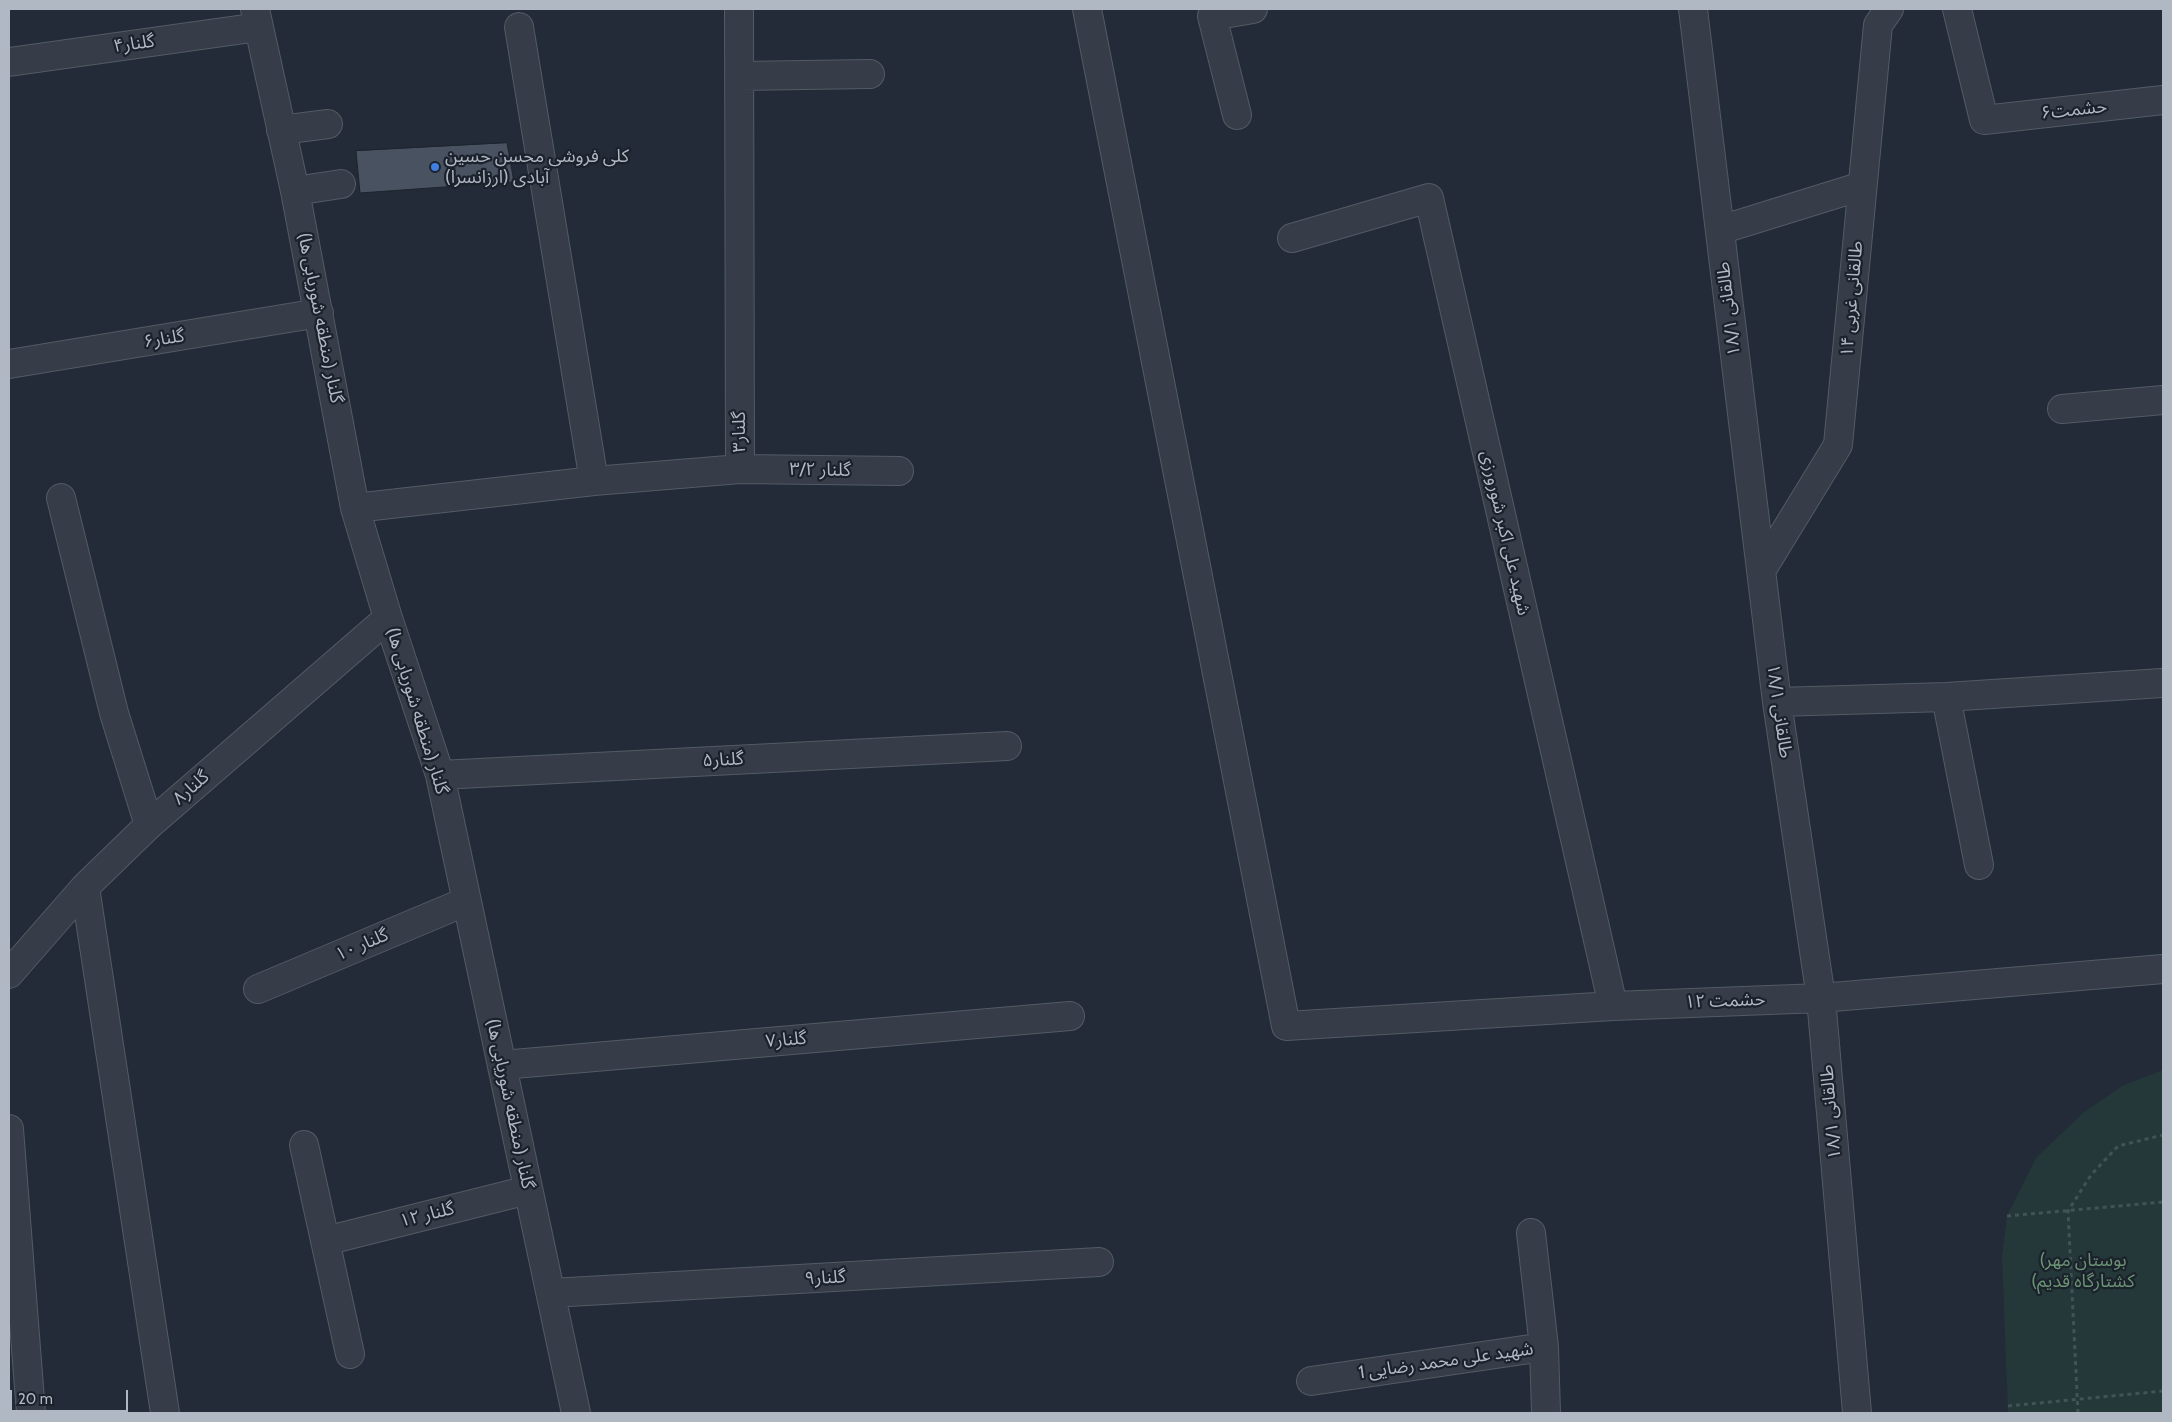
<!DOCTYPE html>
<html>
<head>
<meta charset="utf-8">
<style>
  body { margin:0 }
  #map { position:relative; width:2172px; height:1422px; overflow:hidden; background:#222b37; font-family:Cabin,sans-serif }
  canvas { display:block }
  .frame { position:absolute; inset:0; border:10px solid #b0b8c4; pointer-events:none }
  .scale { position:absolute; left:10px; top:1390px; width:118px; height:22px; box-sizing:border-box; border:2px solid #b0b8c4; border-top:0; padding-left:6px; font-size:15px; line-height:18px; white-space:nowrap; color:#b0b8c4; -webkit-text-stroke:4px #1b222c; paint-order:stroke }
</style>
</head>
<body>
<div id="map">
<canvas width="2172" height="1422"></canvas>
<div class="frame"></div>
<div class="scale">20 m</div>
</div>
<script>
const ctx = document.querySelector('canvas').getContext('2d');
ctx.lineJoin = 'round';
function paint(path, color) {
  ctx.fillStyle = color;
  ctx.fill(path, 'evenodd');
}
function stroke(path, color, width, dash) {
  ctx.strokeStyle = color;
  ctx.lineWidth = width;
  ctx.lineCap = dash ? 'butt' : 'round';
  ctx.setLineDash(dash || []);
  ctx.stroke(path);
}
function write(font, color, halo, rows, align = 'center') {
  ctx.font = font + ' Cabin,"Noto Sans Arabic",sans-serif';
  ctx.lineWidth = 4.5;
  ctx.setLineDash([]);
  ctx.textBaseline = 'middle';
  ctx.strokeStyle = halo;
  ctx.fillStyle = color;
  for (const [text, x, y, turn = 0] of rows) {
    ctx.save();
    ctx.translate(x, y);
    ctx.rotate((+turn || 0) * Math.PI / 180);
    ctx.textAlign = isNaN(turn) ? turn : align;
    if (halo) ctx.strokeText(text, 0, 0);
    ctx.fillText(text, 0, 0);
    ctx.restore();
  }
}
const green = new Path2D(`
  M2163,1070V1413H2008L2002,1256L2007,1216L2036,1158L2084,1112L2124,1085Z`);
const building = new Path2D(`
  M507,143L514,182L360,193L356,151Z`);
const path = new Path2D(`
  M2007,1216L2163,1202
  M2008,1406L2163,1391
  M2078,1413L2068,1211L2091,1175L2118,1146L2163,1135`);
const minor = new Path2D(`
  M255,9L295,191L355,508L388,618L440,775L576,1413
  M1087,9L1286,1026L1613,1006L1821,998L2163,969
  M1693,9L1777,702L1821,998L1857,1413
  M1957,9L1984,120L2163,100
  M519,27L594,481
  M9,62L259,27
  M739,76L870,74
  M1237,115L1212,16L1253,9
  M281,130L328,124
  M295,191L341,184
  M1720,230L1862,186
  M1292,238L1429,198L1613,1006
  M9,364L319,313
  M2062,409L2163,400
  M740,469L899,471
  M61,498L114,713L149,825
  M355,508L594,481L740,469L739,9
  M1761,571L1838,445L1878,25L1889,9
  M1946,697L1979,865
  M1777,702L1946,697L2162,683
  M440,775L1007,746
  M85,887L165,1413
  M9,974L85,887L149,825L388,618
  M258,989L467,901
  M502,1065L1070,1016
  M9,1129L31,1413
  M304,1145L350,1354
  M1531,1233L1544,1347
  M325,1241L528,1190
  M551,1293L1099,1262
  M1311,1381L1544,1347L1546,1413`);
const markers = [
  [435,167,5,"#3f7fe0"]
];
const streetNames = [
  ["گلنار۴",134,44,-8],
  ["حشمت۶",2074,110,-6],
  ["طالقانی غربی ۱۴",1852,299,-85],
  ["طالقانی ۱۸/۱",1729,309,-97],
  ["گلنار (منطقه شوریابی ها)",320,318,79],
  ["گلنار۶",164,339,-9],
  ["گلنار۳",740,432,-90],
  ["گلنار ۳/۲",820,470,1],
  ["شهید علی اکبر شورورزی",1505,533,77],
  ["گلنار (منطقه شوریابی ها)",417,711,73],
  ["طالقانی ۱۸/۱",1779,711,82],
  ["گلنار۵",723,760,-3],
  ["گلنار۸",191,788,-41],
  ["گلنار ۱۰",362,945,-23],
  ["حشمت ۱۲",1725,1001,-2],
  ["گلنار۷",786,1040,-5],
  ["گلنار (منطقه شوریابی ها)",510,1104,78],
  ["طالقانی ۱۸/۱",1831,1112,-95],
  ["گلنار ۱۲",427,1215,-14],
  ["گلنار۹",825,1278,-3],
  ["شهید علی محمد رضایی 1",1446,1361,-8]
];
const poiNames = [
  ["کلی فروشی محسن حسین",445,157],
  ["آبادی (ارزانسرا)",445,178]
];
const parkNames = [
  ["(بوستان مهر",2083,1261],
  ["(کشتارگاه قدیم",2083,1282]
];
paint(green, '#253839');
paint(building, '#495261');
stroke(building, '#1d242e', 1);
stroke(minor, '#535b65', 30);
stroke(path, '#425355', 3, [4, 4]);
stroke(minor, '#363d48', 28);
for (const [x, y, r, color] of markers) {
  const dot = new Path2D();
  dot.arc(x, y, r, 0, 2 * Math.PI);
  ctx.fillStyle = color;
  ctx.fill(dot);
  stroke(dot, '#1b222c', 2);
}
write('18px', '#b0b8c4', '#1b222c', streetNames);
write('18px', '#b0b8c4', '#1b222c', poiNames, 'left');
write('18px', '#6a9373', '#1b222c', parkNames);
</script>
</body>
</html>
